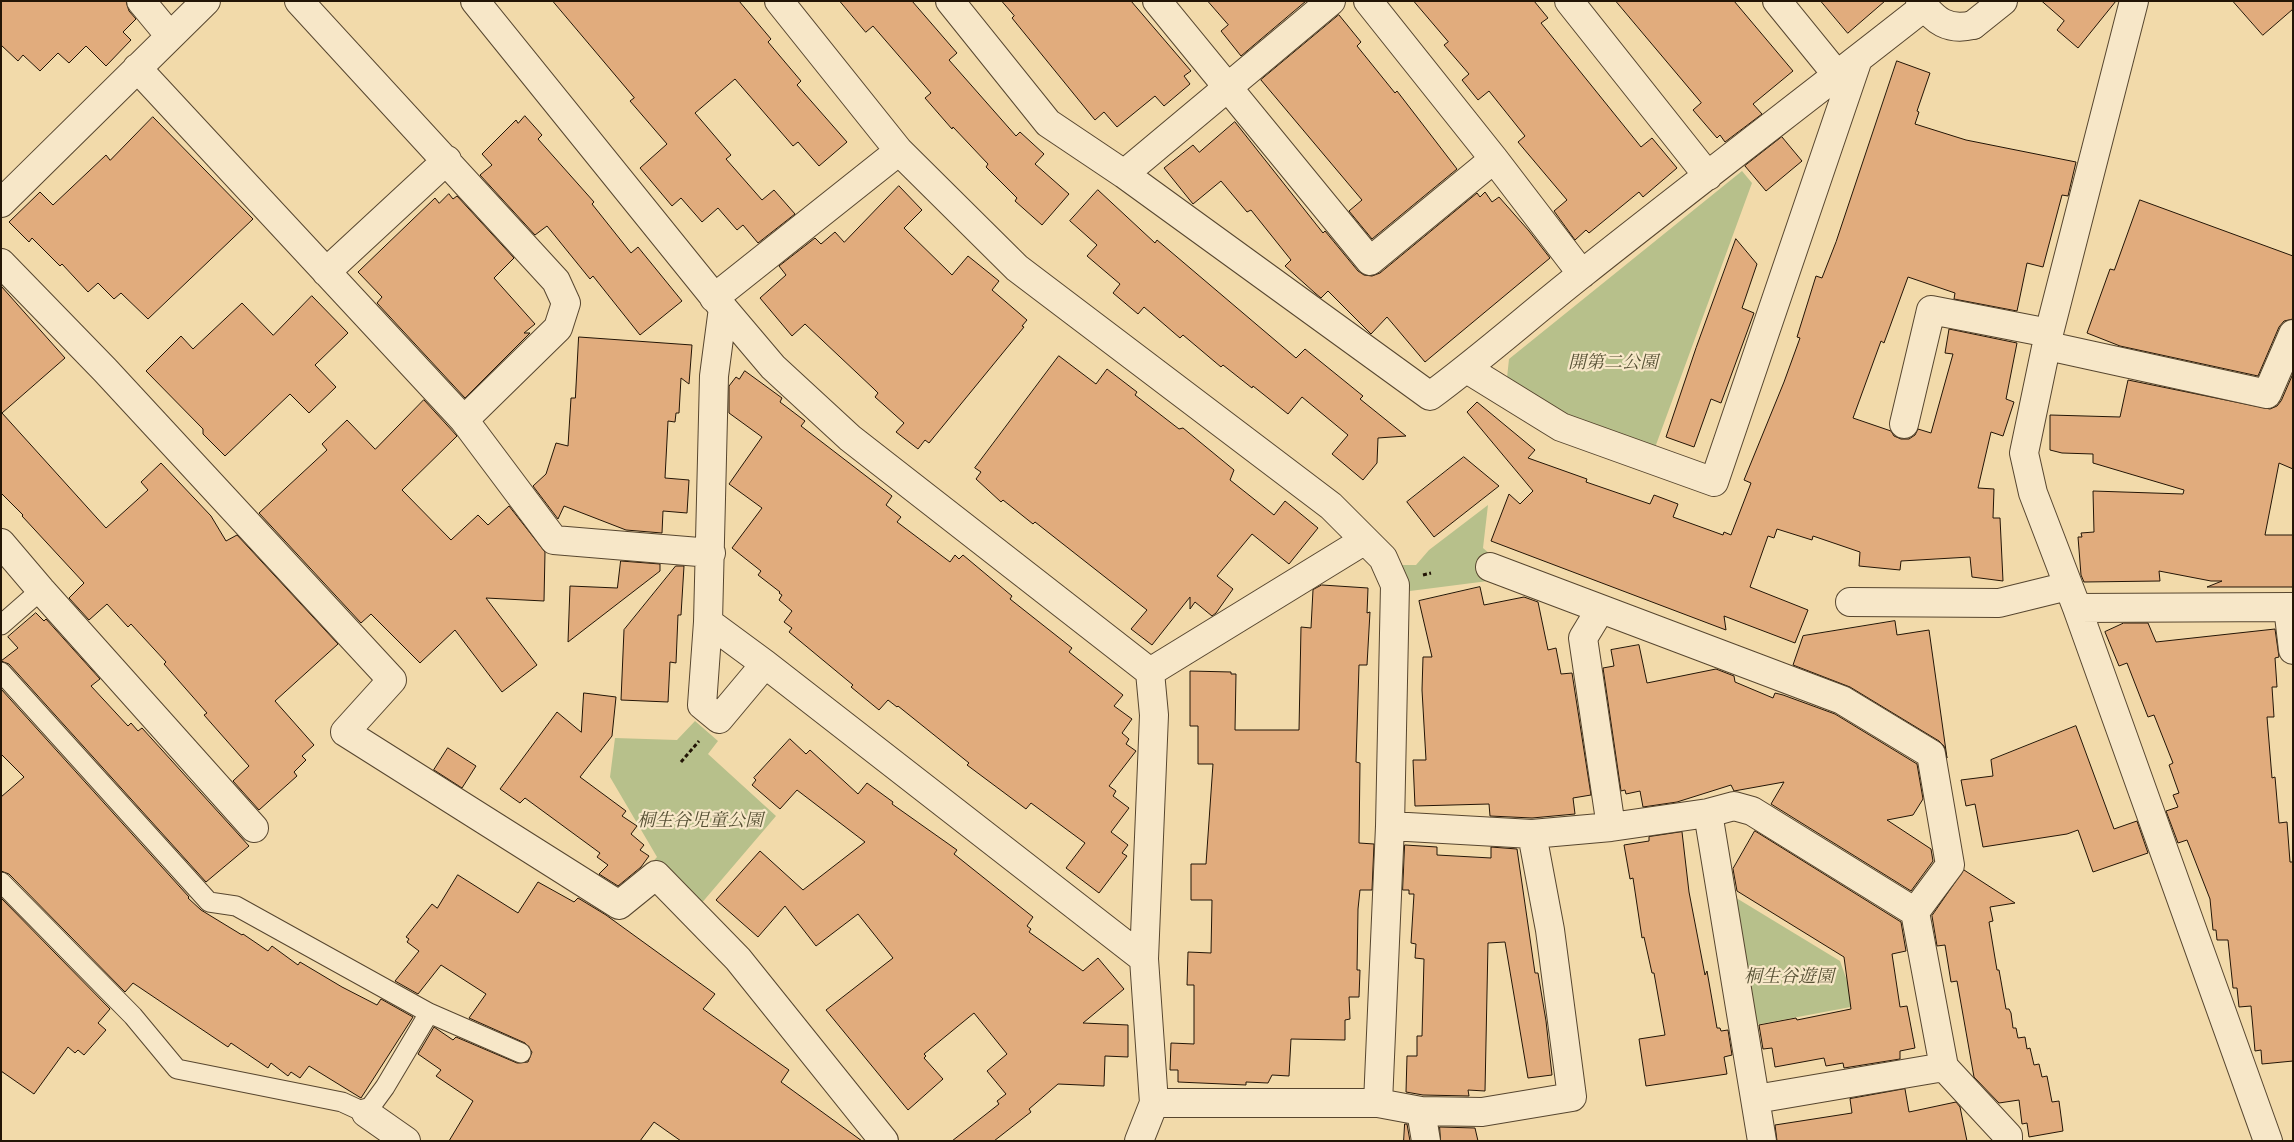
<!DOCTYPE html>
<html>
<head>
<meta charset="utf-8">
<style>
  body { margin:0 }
  #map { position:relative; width:2294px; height:1142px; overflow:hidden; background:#f2daaa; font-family:"Old Standard TT",serif }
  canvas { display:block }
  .frame { position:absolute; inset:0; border:2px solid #231506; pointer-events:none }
</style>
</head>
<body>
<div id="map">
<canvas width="2294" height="1142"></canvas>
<div class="frame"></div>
</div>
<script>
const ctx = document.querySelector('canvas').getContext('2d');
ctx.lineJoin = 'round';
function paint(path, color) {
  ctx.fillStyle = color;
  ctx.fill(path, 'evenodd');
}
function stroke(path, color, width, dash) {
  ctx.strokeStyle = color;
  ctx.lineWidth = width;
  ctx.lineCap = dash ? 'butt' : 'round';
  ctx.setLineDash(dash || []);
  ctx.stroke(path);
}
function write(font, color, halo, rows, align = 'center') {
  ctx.font = font + ' "Old Standard TT","Noto Serif JP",serif';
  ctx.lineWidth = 4.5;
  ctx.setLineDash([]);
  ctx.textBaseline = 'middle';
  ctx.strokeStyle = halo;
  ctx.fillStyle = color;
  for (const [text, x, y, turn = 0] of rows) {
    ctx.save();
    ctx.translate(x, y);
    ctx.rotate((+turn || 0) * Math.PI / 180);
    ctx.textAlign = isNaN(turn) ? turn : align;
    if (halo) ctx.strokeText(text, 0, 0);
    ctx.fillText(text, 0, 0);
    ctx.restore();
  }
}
const green = new Path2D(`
  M1742,171L1752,183L1653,453L1567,420L1507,378L1509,359Z
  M1488,505L1483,548L1491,555L1488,581L1410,591L1402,565H1416L1429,550Z
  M695,721L718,741L708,754L776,816L700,905L648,867L657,857L610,777L615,738L677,740Z
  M1733,896L1840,961L1856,1006L1755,1025Z`);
const building = new Path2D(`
  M1,1H126L129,11L136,19L123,32L131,40L106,66L86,46L69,63L58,53L40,71L23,55L18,61L1,45Z
  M553,1H739L771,39L768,42L801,81L797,85L847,142L819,166L798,142L793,146L735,79L695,113L731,155L726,159L762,200L774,190L795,214L758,243L743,225L737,230L718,208L702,222L681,198L672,206L640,168L667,144L630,101L634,98Z
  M840,1H912L957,53L949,60L1016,136L1020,132L1044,154L1035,164L1069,194L1042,225L1015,201L1017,198L986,167L988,164L953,127L952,129L925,98L931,93L873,26L866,32Z
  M1002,1H1131L1191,71L1184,76L1190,84L1164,106L1155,96L1117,127L1104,112L1095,120L1012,18L1014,16Z
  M1208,1H1306L1241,56L1221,31L1228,25Z
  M1414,1H1534L1548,18L1541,23L1641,147L1652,138L1677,168L1643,197L1639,192L1589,233L1586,230L1575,240L1554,211L1567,200L1518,142L1525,136L1489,91L1478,100L1462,80L1469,74L1444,45L1448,42Z
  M1616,1H1734L1793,71L1753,104L1762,114L1725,142L1720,135L1717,138L1693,110L1701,103Z
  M1821,1H1885L1848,33Z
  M2042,1H2116L2078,48L2057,30L2064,21Z
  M2233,1H2293V9L2263,35Z
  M1339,15L1361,42L1357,46L1395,93L1397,91L1457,169L1372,239L1349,211L1362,200L1261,80Z
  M1897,61L1930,73L1917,111L1919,112L1915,124L1966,140L2076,162L2068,196L2062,195L2043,267L2027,263L2017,311L1954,299L1955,293L1908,277L1884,343L1881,341L1853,418L1891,431L1894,436L1901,439H1909L1915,435L1918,429L1931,433L1953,354L1945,353L1949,329L2017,343L2006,399L2014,402L2003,436L1991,432L1978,488L1994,489L1993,518H2000L2003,581L1972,577L1970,557L1901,561L1900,570L1859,566L1860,552L1813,536L1812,540L1777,529L1774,538L1768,536L1750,587L1808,610L1795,643L1724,616L1726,630L1491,541L1509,494L1520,504L1533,491L1467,412L1477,402L1535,450L1528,458L1587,479L1586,482L1650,504L1654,495L1678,504L1673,517L1723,535L1724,532L1731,535L1751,483L1744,480L1784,382L1800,338L1797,337L1816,276L1822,278L1836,242Z
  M525,116L542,135L538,139L594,202L592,204L631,253L638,247L682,301L640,335L593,276L590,279L547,226L535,235L480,175L492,165L482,154L516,120L518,123Z
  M153,117L253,219L148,319L121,293L114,299L98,283L88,292L62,264L60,266L32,238L29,242L9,222L40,192L53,205L106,155L110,160Z
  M1235,122L1323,233L1325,231L1358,271L1364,275L1372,276L1380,273L1477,193L1480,197L1485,192L1492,202L1499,197L1529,231L1550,258L1425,362L1387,317L1371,334L1328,291L1321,298L1315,293L1285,266L1291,260L1251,210L1247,212L1221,181L1193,204L1164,168L1193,145L1199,152Z
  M1782,137L1802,161L1766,191L1745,166Z
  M899,186L922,210L904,228L952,275L968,256L999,281L992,290L1027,320L1022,326L1024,327L929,443L925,440L918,449L896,432L904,423L875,397L878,393L874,389L805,324L792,336L760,298L786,275L779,266L815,238L821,244L835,232L844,242Z
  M1098,190L1155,243L1157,240L1296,358L1305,349L1363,396L1360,399L1406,436L1378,438L1377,463L1363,480L1332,454L1348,435L1302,397L1288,414L1253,386L1252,388L1223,365L1221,367L1183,335L1180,338L1144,307L1138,314L1113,293L1120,284L1087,256L1097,245L1070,221Z
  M449,194L453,199L457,196L514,258L494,278L535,324L524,333H530L465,398L377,303L382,297L358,272L435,198L439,203Z
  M2140,200L2293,256V319L2284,321L2279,327L2258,376L2120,346L2087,333L2110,269L2114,270Z
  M1736,239L1757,264L1742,308L1754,313L1721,403L1711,399L1694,447L1666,437L1696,348Z
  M1,286L65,358L2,413L106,528L148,490L141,482L161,463L211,516L226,541L237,535L338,644L275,701L314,745L302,756L306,760L294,772L297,776L259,810L233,781L249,766L204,715L207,713L164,664L166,662L131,624L128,627L107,604L89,620L69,598L84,583L22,516L23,515L1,493Z
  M312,296L348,333L315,365L336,387L309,413L290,394L225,456L203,434V429L146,371L181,336L193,349L242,303L273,335Z
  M579,337L692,345L689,384L681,378L679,413H676L675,422L668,421L665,478L689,480L687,513L663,511L662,533L626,530L564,506L558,519L533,486L546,474L556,443L568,446L571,398H575Z
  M1059,356L1096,384L1107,369L1137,392L1135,395L1179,429L1183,428L1234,470L1230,480L1274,515L1285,501L1318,528L1289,564L1252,534L1217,576L1233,589L1216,613L1212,616L1195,602L1190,609V597L1152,645L1131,629L1147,610L1035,522L1033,524L1003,500L1001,502L976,479L981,472L975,468Z
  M745,371L782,398L780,402L805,421L801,426L892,496L886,505L901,517L897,522L950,562L955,555L959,559L963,555L1012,596L1010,599L1072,648L1069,652L1123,695L1114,706L1132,719L1122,733L1129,739L1126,744L1136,751L1109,786L1116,791L1113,796L1129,808L1111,832L1128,845L1122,853L1127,856L1099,893L1066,868L1085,843L1031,803L1026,809L967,765L969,763L898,706L897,707L888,700L879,710L851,687L853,685L789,632L792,628L784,622L792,611L779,600L782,595L779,593L780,592L758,575L761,571L732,548L762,508L729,484L762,437L729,413V386L736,377L739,379Z
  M2293,374V469L2279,463L2265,535H2293V587H2207L2222,581H2211L2159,571L2160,581L2084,582L2081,575L2078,537H2082L2081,533L2094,532L2093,491L2183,494L2184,490L2093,463V454L2062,453L2050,450V415L2120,417L2128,380L2270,409L2277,406L2281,401Z
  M424,400L457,436L402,490L451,540L478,515L488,525L509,506L545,552L544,601L486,598L537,665L502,692L455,630L420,663L371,614L361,623L259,513L327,450L322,444L347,420L375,449Z
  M1464,457L1499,486L1434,537L1407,502Z
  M621,561L660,564V571L568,642L570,586L617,588Z
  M676,566H684L681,615H678L676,663L670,662L668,702L621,700L624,630Z
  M1322,585L1368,588L1367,613L1370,612L1367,665H1359L1356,762L1360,763L1359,843L1374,844L1372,890H1360L1358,909L1357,970H1360L1359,997H1349L1350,1019L1345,1020V1040L1291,1039L1289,1076L1272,1075L1268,1083L1246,1082V1085L1178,1082V1070H1170L1171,1043L1194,1044V985H1187L1188,952L1211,953L1212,900H1191V864H1206L1213,764H1198V726H1190V671L1231,672V674H1236L1235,730H1299L1301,627L1311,628L1313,590Z
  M1480,587L1484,605L1524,597L1538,602L1548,650L1556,648L1561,674L1572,673L1591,795L1573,798L1575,814L1532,818L1490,816L1489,804L1415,806L1413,760H1426L1422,690L1423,657H1432L1419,601Z
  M36,613L44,621L46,619L100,679L91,686L128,726L131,723L138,731L142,728L249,846L206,882L9,664L1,661L18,648L8,637Z
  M1895,621L1897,635L1929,630L1947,758L1944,746L1939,741L1850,687L1793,665L1803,636Z
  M2124,623H2148L2156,642L2275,629L2279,657L2275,658L2277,687H2272L2274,717H2267L2272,778L2275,777L2279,823L2287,822L2290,862H2293V1061L2262,1064L2261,1050L2255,1051L2251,1006L2239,1007L2237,988H2233L2228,940H2217L2216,930H2213L2210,899L2187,840L2178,843L2166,811L2178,807L2173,795L2179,793L2169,765L2173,763L2154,715L2148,717L2127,663L2119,666L2105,632Z
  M1639,645L1647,683L1716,669L1734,676L1735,682L1773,698L1775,693L1783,695L1835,714L1917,764L1923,799L1913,815L1887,820L1931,849L1933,861L1911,891L1771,804L1784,782L1734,791L1731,785L1677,802L1643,807L1640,791L1626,794L1625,790L1621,791L1603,668L1614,666L1611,650Z
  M1,689L189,897L188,898L201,910L242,935L243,934L268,951L272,946L298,965L300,962L342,987L377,1005L381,999L413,1017L361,1098L309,1066L300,1078L291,1072L288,1076L271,1063L268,1068L231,1043L228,1047L133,983L125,992L9,874L1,871V797L24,777L1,754Z
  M584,693L616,697L612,736L580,777L626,811L622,816L637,826L631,834L644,845L640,850L649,856L641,867L618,886L599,874L608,865L597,857L600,853L525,798L520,803L500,789L557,712L581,732Z
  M2076,726L2114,829L2137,821L2148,853L2093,872L2078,830L2067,834L1983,847L1975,804L1966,806L1961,780L1993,776L1991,760Z
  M790,739L806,754L810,750L858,794L867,783L893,802L892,804L957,850L954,854L1033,917L1027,926L1031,929L1029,932L1083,971L1098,958L1124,989L1083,1023L1128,1025V1057L1105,1056L1104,1086L1058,1084L1029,1109L1031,1112L994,1141H952L999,1104L997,1101L1006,1094L987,1071L1007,1054L974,1013L924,1054L926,1056L924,1058L943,1079L908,1110L826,1010L893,958L858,914L816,946L785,906L758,937L716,900L760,851L803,890L865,842L797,790L780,809L752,785L756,780L754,778Z
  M448,748L476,766L462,788L434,770Z
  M1755,831L1901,922L1906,951L1892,954L1900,1007L1907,1006L1915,1048L1900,1051V1059L1844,1068L1843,1063L1826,1066L1824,1058L1775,1067L1772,1048L1763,1049L1759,1025L1796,1018L1797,1020L1851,1009L1844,957L1737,891L1733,869Z
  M1682,832L1689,892L1705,975L1707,971L1717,1028H1720L1721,1031L1728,1030L1732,1055L1724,1057L1727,1074L1646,1086L1639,1039L1665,1035L1654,973H1652L1644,937L1642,938L1633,878L1630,879L1624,845L1649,841V837Z
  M1405,845L1437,847V855L1491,858V847L1517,849L1535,973H1538L1546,1021L1552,1075L1528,1078L1505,942L1488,943L1485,1091L1468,1090L1469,1096L1423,1095L1406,1092L1407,1056H1417V1036H1422L1424,959L1415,958L1416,944L1411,943L1414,894H1409V890H1403Z
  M1964,870L2015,903L1990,907L1993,921L1989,922L1997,970H1999L2006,1009H2009L2011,1013L2013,1028H2016L2018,1038L2025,1037L2027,1049L2030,1048L2034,1065L2039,1064L2042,1077L2047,1076L2052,1102L2059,1101L2063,1131L2029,1137L2027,1123L2022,1124L2019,1100L1999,1103L1974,1077L1957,981L1951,982L1945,945L1937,946L1932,916Z
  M458,875L518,913L538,882L574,902L578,898L606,915L715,994L703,1009L789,1070L781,1082L862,1141H681L654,1122L640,1141H449L473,1101L436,1076L441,1070L418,1054L434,1027L453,1040L456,1037L517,1063L528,1062L532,1052L525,1043L469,1018L486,994L441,965L418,994L395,981L419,951L407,942L409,939L406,937L432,904L437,908Z
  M1,898L110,1009L98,1023L106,1030L84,1055L78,1050L75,1053L68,1047L34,1094L1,1071Z
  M1905,1089L1909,1112L1956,1102L1960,1107L1967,1141H1777L1775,1125L1852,1113L1850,1099Z
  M1405,1124H1407L1410,1141H1404Z
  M1440,1127L1475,1128L1478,1141H1441Z`);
const path = new Path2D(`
  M1423,575L1431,573
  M681,762L699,741`);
const service = new Path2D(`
  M1,625L41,590
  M1,672L209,902L236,906L429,1013L521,1053
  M1,882L133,1016L177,1069L342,1102L366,1113L385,1087L429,1013`);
const minor = new Path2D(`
  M141,1L170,36
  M299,1L556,281L566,303L558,328L464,420
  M475,1L723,308L773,367L850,438L1150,672
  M779,1L899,151L1017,268L1331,506L1383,558L1395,585L1390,826L1378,1103
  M950,1L1048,123L1124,174L1430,396C1483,357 1532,313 1583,273C1696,183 1811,96 1924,7
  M1157,1L1370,261L1494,159
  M1368,1L1494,159L1582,274
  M1569,1L1708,176
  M1777,1L1838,76
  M2134,1L2049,333L2024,453L2033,493L2077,608L2268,1141
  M1973,25L2003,1
  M137,68L464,420L554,540L711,553
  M1124,174L1331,1
  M1,203L206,1
  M1,263L105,370L392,680L345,732L619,905L656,875L738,959L884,1141
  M326,272L447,160
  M714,298L899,151
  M723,308L714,376L708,622L765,664L1144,959
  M2048,346L2267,394L2293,334
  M1467,369L1561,427L1714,482L1858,59
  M1904,424L1931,310L2049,333
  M1,543L41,590L254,828
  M1490,567L1842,700L1931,754L1950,865L1915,912L1944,1067L2008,1136V1141
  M1850,602L1999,603L2068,586
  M2288,607L2293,650
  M2077,608L2293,607
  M1600,610L1583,638L1611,827
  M708,622L702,705L719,719L765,664
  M1708,813L1762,1141
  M1390,826L1532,834L1611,827L1708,813L1734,806L1752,811L1915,912
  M1756,1099L1944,1067
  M1154,1103H1378L1421,1111L1482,1112L1572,1097L1550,930L1532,834
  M1421,1111L1426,1141
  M366,1113L406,1141
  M1139,1141L1154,1103L1144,959L1154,715L1150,672L1365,540`);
const tertiary = new Path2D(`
  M1920,1C1935,21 1948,31 1973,25`);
const parkNames = [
  ["開第二公園",1613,363],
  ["桐生谷児童公園",700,821],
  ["桐生谷遊園",1789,977]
];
paint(green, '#b7c08b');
paint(building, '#e1ac7d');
stroke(building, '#231506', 1);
stroke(service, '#57462f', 21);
stroke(minor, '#57462f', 30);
stroke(tertiary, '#57462f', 30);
stroke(path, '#231506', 3, [4, 2.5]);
stroke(service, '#f7e7c8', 19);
stroke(minor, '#f7e7c8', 28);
stroke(tertiary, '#f7e7c8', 28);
write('italic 18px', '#575135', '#f7e7c8', parkNames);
</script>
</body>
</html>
